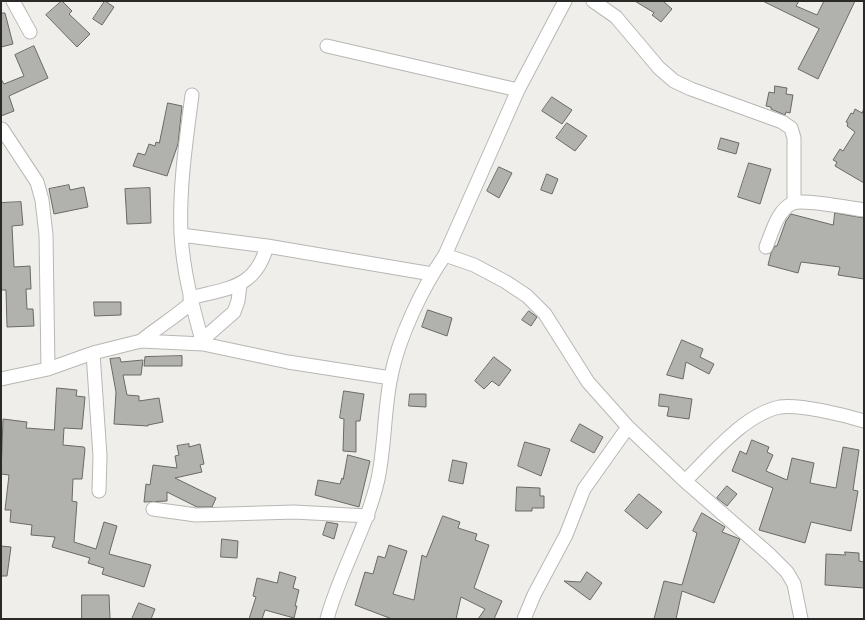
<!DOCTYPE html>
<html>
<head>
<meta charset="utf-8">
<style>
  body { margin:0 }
  #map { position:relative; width:865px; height:620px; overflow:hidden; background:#efeeeb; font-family:Lato,sans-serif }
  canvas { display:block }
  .frame { position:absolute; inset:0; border:2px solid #2a2928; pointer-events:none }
</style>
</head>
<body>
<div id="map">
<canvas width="865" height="620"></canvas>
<div class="frame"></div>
</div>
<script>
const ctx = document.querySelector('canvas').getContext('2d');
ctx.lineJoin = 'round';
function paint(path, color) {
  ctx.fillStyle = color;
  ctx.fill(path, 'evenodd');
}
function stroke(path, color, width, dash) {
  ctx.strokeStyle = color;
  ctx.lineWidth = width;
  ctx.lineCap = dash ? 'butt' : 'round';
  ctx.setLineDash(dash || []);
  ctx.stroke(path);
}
const building = new Path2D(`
  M62,1L72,11L69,14L90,34L77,47L46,15Z
  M105,1L114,7L102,25L93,19Z
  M635,1H663L672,9L661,22L652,15L654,13Z
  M763,1H799L796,6L817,15L824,1H855L818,79L798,69L819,29Z
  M1,13H5L13,44L1,47Z
  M34,46L48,78L9,96L14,111L1,116V79L4,84L24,76L15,55Z
  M775,86L787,88L786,94L793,95L790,113L786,112L785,115L771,109V107L766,106L769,92L774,93Z
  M552,97L572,110L562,124L542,111Z
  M168,103L182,106L178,144L167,176L133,166L138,153L145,155L149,144L155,146L156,142L159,143Z
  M864,108V183L835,166L837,162L833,160L840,149L843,151L855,132L847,126L848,123L846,122L851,113L853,114L855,109L862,113Z
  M567,123L587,136L575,151L556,138Z
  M721,138L739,143L736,154L718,149Z
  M749,163L771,169L760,204L738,197Z
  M499,167L512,173L499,198L487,191Z
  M547,174L558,179L552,194L541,190Z
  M69,185L70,190L84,187L88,207L54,214L49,189Z
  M150,188L151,223L127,224L125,189Z
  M21,202L23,225L12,226L14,267L30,266L31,289H26L27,309H33L34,326L7,327L6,290H1V203Z
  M835,213L864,218V279L838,275L840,267L801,262L798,273L768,265L771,253L775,246H777L786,221L791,214L833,225Z
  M94,302H121V315L95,316Z
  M428,310L452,318L447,336L422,327Z
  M529,311L537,317L531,326L522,320Z
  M682,340L703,349L700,357L714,364L709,374L686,362L683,379L667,375Z
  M182,356V366H144L145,357Z
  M494,357L511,370L499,386L492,381L484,389L475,381Z
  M120,358L121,362L143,360L141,375H123L127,395L139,396V401L159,398L163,422L148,425V426L114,424L116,392L110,359Z
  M57,388L77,390L76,396L85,397L82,429L64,428L63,445L84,447L85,449L82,479H73L72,501L77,502L74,542L96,549L104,522L117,526L109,554L151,565L144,587L102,574L104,568L88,563L90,558L52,547L55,537L31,535L32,525L10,522L11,510H5L9,475L1,474L3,419L27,422L26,428L54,430Z
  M344,391L364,394L360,421H356V452L343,451L344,419L340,418Z
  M410,394H426V407L409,406Z
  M660,394L692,399L689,419L667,416L669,407L659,406Z
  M580,424L603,437L594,453L571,441Z
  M752,440L769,447L767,452L773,455L766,471L787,480L792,458L814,463L810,483L836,488L843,447L859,450L853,490L858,491L851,531L811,522L805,543L759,530L773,488L732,471L740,451L746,454Z
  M525,442L550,449L541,476L518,466Z
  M189,444V447L200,444L204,464L200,465L202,472L175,478L216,498L212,507H197L167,492V501L144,502L146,484L150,485L153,465L177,468L175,456L179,455L177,446Z
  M348,455L370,461L359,507L315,495L318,480L340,484L342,478L343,479Z
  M453,460L467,463L463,484L449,481Z
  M727,486L737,494L727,506L717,498Z
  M517,487L540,488V496H544V508H532V511H516Z
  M639,494L662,512L647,529L625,511Z
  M702,513L725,527L722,532L740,539L714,603L682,591L676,619H654L664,581L682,585L697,533L693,531Z
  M443,516L460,522L458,528L477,534L475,540L489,545L474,588L502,601L494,619H478L485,609L461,597L456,619H392L355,605L365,572L373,574L378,556L385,558L389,545L407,551L393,594L414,600L422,555L426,557Z
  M327,522L338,524L334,539L323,535Z
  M222,539L238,541L237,558L221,557Z
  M1,546L11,547L7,576H1Z
  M845,552L859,553V561L864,562V588L825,585L826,554L845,555Z
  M280,572L296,577L293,588L299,590L295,606H297L294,618L265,610L262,619H249L256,597L253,596L257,578L277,583Z
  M587,572L602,583L590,600L564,581L580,582Z
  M82,595H109L110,619H82Z
  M139,603L155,609L151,619H132Z`);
const minor = new Path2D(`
  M13,1L30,32
  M593,1L616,17L659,68L674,81L691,89L782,122L791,128L794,138V203
  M327,46L518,90
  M192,95C186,141 179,188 181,234C183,272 193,308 203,344
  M2,129L37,182L42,200L46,235L48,369
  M181,235L267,246L432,274
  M766,247C772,233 777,210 793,203C804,199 850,208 864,210
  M445,255L474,265L506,282L527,296L545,314L588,382L628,427L685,481L770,555L787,572L794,584L801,619
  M190,298C228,288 255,289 267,246
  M202,340L234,312L238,301L240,285
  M141,341C157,328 175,317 191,303
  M93,353L100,456L99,491
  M1,379L48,369L93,353L141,341L203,344L288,362L391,378
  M685,481C710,457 744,414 780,407C800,404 844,415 864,421
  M153,509L196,515L294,512L368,516
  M327,619C340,571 367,528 378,479C385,446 384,410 391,376C399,337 422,288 445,255L518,90L565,1
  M524,619L534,595L566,535L584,489L628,427`);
paint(building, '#b1b1ad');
stroke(building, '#6a6966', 1);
stroke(minor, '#b8b7b4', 15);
stroke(minor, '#fff', 13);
</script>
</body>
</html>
